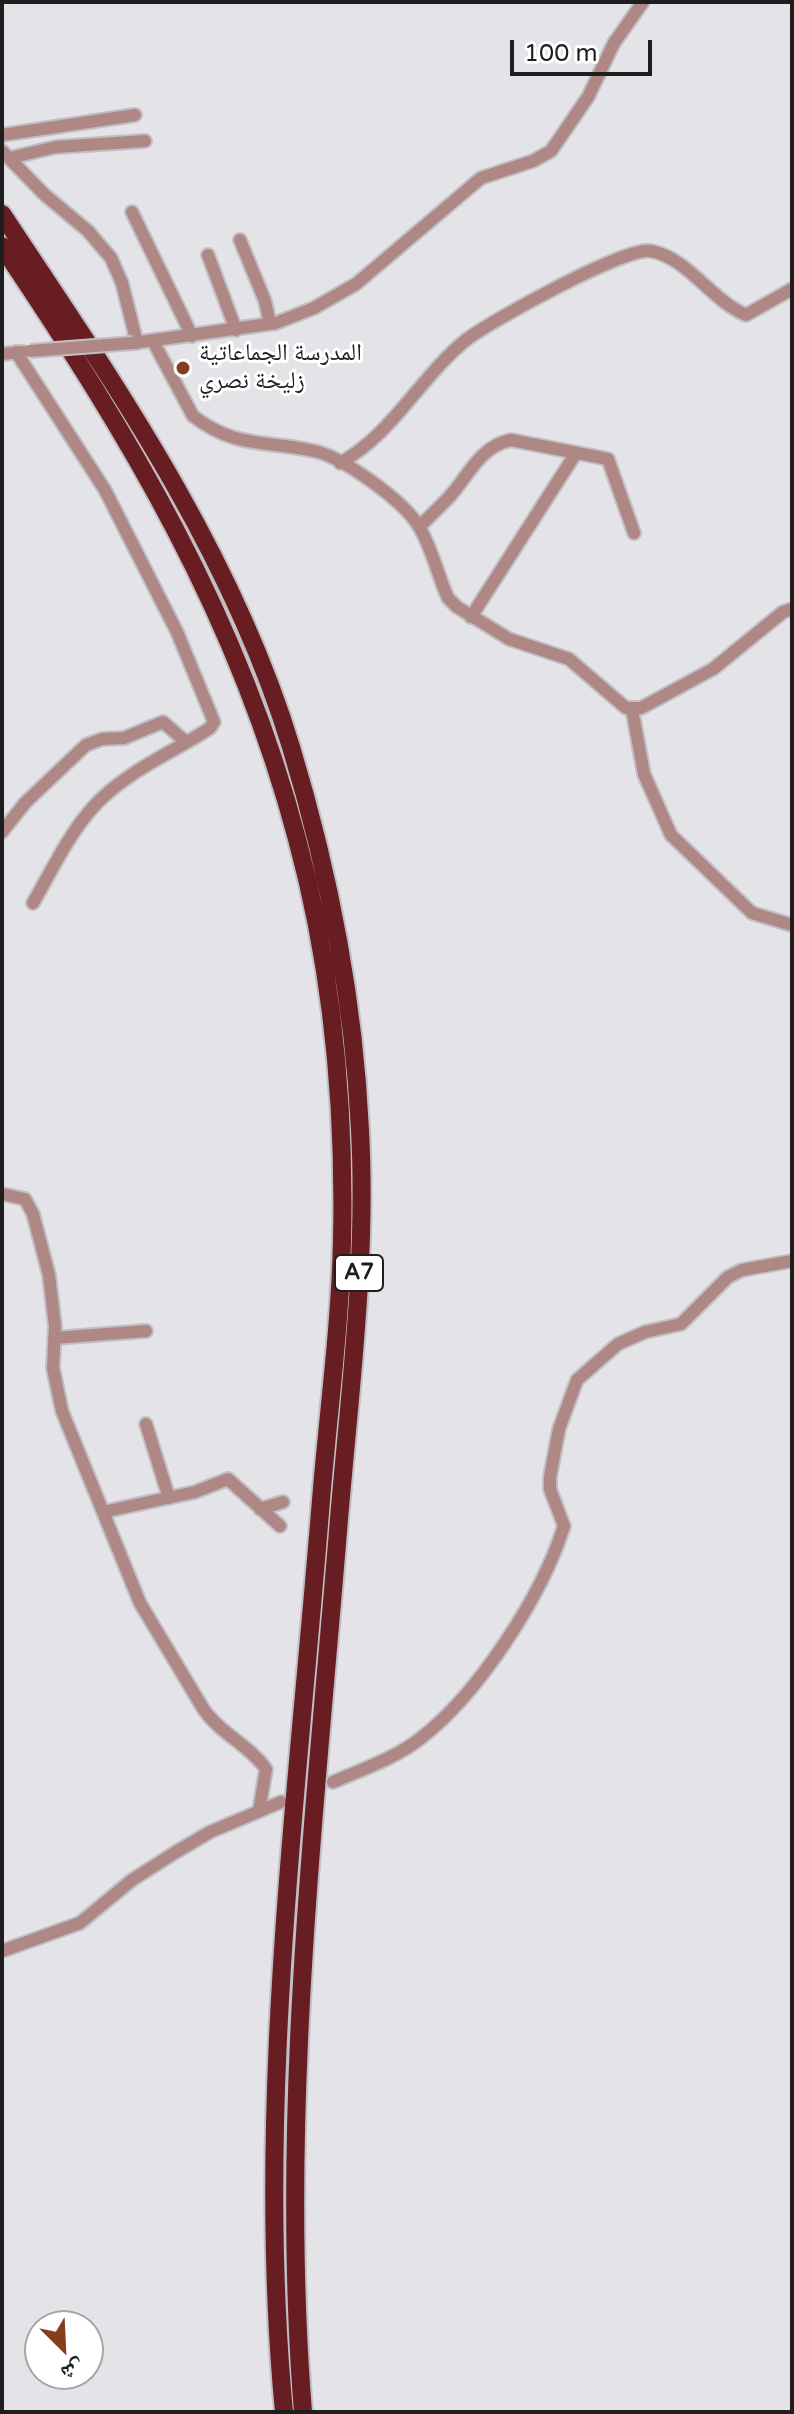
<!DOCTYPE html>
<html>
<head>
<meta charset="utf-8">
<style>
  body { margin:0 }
  #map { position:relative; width:794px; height:2414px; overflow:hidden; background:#e3e3e8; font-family:"Varela Round","Noto Naskh Arabic",sans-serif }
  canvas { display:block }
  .frame { position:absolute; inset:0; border:4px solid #1e1e1f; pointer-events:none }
  .north { position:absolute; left:24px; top:2310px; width:80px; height:80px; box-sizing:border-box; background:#fff; border:2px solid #a5a5a5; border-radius:50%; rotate:156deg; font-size:22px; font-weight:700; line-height:32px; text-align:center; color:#1e1e1f }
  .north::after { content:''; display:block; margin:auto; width:28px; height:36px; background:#853e1a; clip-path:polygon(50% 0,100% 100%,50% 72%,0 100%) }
  .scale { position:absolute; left:510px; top:40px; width:142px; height:36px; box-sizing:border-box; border:4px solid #1e1e1f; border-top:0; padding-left:10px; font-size:24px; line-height:28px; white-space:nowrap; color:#1e1e1f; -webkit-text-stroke:6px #fff; paint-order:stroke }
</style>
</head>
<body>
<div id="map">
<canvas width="794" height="2414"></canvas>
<div class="frame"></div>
<div class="north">ش</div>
<div class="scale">100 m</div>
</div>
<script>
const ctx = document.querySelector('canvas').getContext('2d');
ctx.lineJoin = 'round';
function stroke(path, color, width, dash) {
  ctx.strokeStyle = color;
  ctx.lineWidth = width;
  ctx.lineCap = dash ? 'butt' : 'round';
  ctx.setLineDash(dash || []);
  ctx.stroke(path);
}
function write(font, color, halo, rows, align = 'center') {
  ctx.font = font + ' "Varela Round","Noto Naskh Arabic",sans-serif';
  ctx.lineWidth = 6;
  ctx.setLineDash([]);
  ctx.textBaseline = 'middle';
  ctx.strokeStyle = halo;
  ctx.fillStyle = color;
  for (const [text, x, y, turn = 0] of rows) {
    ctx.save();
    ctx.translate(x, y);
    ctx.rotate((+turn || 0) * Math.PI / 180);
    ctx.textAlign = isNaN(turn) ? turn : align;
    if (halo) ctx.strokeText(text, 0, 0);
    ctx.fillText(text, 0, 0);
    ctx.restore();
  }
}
const minor = new Path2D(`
  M2,135L135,115
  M2,151L45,195L88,231L111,258L122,283L137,343
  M9,158L56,147L145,141
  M132,212L192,336
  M240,240L265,301L270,324
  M208,255L236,330
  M153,341L193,416C236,449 266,440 314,451C343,457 402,500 418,525C432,547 437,574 448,598L457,607L509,639L569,659L626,708H641L713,669L783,612L792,609
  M133,343L276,323L314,308L356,284L481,178L533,161L551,151L588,97L614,43L643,2
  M16,352L105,490L177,632L214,722L210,728C172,753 129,770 97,803C70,831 52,870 33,903
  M2,354L23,352
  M340,463C393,434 421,376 466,340C489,322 626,246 651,251C688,258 712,301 746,315L792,289
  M419,527C430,516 441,506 451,495C469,474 481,446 511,440L608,459L634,533
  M471,617L576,453
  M632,709L644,774L671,835L752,913L792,925
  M2,832L25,803L86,745L102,739L124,738L163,722L186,742
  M2,1194L25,1199L33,1214L49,1275L55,1326L53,1368L62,1411L140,1603L204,1710C221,1734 249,1745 266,1769L259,1811
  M54,1338L146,1331
  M146,1424L169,1498
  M260,1509L283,1502
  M103,1512L195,1492L228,1479L280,1526
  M333,1782C363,1769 396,1758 421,1738C479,1693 542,1596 564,1526L550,1489V1477L559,1429L577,1380L618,1344L645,1332L681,1324L728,1277L742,1270L792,1261
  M2,1951L80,1923L132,1880L176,1852L210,1832L281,1802`);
const highway = new Path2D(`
  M2,214C113,381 232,552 291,747C328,869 354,1002 360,1130C367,1260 350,1390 339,1519C315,1816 279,2114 303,2412
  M2,246C130,436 238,615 297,839C332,968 345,1108 342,1241C340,1328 328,1414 321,1500C297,1802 255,2110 284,2412`);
const minorBridge = new Path2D(`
  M30,351L133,343`);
const markers = [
  [183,368,8,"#853e1a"]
];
const shields = [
  [359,1273,48]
];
const shieldNames = [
  ["A7",359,1273]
];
const poiNames = [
  ["المدرسة الجماعاتية",199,354],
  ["زليخة نصري",199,382]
];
stroke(minor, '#c0c0c4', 16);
stroke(highway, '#c0c0c4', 22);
stroke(minor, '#af8886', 12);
stroke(highway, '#671d21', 18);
stroke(minorBridge, '#c0c0c4', 16, []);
stroke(minorBridge, '#af8886', 12);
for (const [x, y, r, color] of markers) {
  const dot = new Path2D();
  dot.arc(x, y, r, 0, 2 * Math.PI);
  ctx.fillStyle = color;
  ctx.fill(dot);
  stroke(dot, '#fff', 3);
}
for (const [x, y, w] of shields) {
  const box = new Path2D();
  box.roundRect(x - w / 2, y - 18, w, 36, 6);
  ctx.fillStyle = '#fff';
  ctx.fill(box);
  stroke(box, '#1e1e1f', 2);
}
write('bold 22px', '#1e1e1f', null, shieldNames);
write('24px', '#1e1e1f', '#fff', poiNames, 'left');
</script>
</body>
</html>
